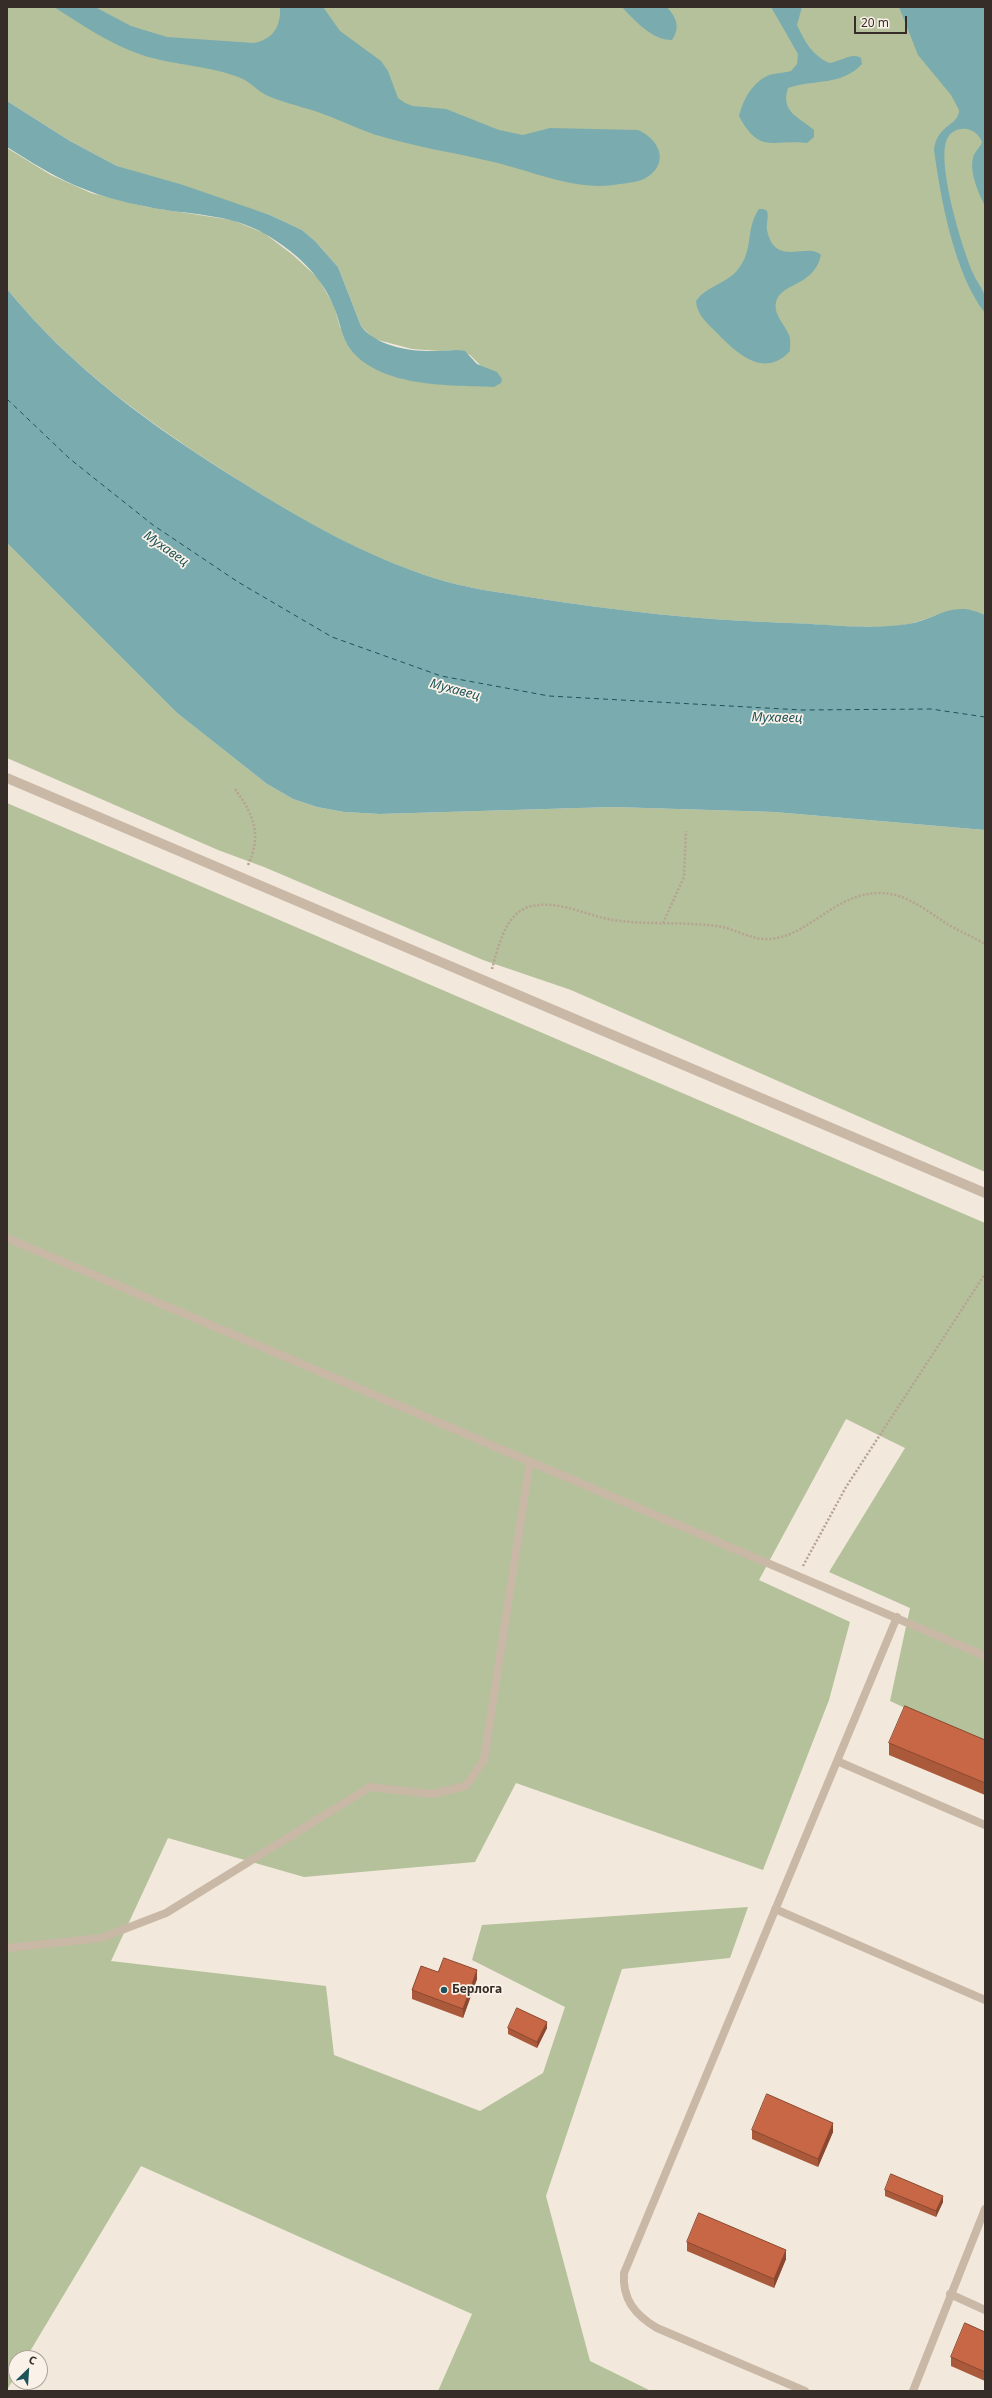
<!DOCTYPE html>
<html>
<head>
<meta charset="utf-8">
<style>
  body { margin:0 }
  #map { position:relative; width:992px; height:2398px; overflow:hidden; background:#f2e8db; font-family:"Noto Sans",sans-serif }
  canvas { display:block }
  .frame { position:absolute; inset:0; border:8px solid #372d28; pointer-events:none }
  .north { position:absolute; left:8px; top:2350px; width:40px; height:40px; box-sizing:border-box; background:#faf2e8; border:1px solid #aca39b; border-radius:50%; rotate:25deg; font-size:11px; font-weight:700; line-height:16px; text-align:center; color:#372d28 }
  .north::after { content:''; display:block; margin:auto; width:14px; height:18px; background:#1d5359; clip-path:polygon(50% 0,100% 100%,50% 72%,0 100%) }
  .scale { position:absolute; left:854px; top:16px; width:53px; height:18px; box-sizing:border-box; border:2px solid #372d28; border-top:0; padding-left:5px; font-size:12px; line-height:14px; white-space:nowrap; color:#372d28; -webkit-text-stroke:3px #faf2e8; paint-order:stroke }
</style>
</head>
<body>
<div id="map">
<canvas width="992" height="2398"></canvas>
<div class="frame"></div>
<div class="north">С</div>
<div class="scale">20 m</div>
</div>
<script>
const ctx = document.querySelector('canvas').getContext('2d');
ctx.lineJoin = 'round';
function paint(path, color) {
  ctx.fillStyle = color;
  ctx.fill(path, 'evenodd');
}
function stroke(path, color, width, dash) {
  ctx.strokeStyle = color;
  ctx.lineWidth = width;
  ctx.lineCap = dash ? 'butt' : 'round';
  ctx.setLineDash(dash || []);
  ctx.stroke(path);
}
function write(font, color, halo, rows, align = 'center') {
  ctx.font = font + ' "Noto Sans",sans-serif';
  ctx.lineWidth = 3.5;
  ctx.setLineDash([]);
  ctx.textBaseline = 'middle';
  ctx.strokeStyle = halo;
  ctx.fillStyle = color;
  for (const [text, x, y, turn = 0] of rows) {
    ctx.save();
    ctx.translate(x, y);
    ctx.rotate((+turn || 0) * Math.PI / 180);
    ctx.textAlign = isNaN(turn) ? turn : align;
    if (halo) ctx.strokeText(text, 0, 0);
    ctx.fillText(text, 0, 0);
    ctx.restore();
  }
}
const green = new Path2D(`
  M7,7H985V615C960,602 937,616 913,623C883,631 821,624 788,623C702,620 614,611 529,597C497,592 465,588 434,578C364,556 302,520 240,481C154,427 71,368 7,289V148L51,175L91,193L147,207L232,220L264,233L293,255L318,278L334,306L340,327L360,358L387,373L491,370L481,366L470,355L458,350L439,351L412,349L374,339L361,326L338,267L315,241L302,230L270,215L117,166L70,141L7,101Z
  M7,543L177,713L267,784L293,799L317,807L344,812L380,814L613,807L774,812L985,830V1172L571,990L483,960L264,867L218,850L7,758Z
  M7,803L985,1223V1745L890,1701L910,1608L829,1572L905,1448L846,1419L759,1580L850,1622L829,1700L763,1870L516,1783L475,1862L304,1877L168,1838L111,1961L326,1986L334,2055L480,2111L543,2073L565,2007L472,1960L482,1925L748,1907L730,1958L622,1969L546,2196L590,2361L651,2391H438L472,2314L141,2166L26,2358H16V2375L7,2390Z`);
const water = new Path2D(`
  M54,7H95L131,26L167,37L254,43C273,39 281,27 280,7H323L340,31L381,61L388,71L398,98L405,103L413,106L446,109L499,130L523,135L550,128L638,130C661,140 670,165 644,179C637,182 628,183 620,184C579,192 537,173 498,163C457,153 414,147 373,134C354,127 335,118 315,111C299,106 281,102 266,95C258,91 251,83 243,79C211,65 175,66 142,55C110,44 82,25 54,7Z
  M622,7H667C676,17 681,27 672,40C652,40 635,21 622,7Z
  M771,7H802L797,25C805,42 812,55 829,63C840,62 852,52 861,58L862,64C842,86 814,79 788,88C780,112 799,117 814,130V137L807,143C772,139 760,155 739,116C743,100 751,84 767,76C773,73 784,73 791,71L797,64L798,54Z
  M899,7H985V206C979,194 969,172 973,158C974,152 980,148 982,142C978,133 971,128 961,129C953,130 948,135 946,142C938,168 962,248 973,273C976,281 982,287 984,294C986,299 985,307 985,313C954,273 941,200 934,150C937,124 959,126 959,110L951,95L918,55Z
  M7,101L70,141L117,166L183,185L270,215L302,230L315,241L338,267L361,326C377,347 412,352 438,351C447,351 456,349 465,351L477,364L497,372L502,379L501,383L494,387C450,385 382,388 351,350C341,337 340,320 333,305C321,275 293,250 265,234C230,213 187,215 148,207C89,196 57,179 7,147Z
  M759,209H763L767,211C769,217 766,224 767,230C775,269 808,241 821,255C814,287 781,282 776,302C773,314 785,325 789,335C791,340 790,346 790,351C765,379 737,354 717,333C707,323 697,315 696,301C708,284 730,284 741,265C753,248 746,227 759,209Z
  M7,289C71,368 154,428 240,481C302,520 365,556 434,578C465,588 497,592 529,597C615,611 702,620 788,623C827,624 869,630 908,624C937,619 953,599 985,615V830L774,812L613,807L380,814L344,812L317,807L293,799L267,784L177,713L7,543Z`);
const ferry = new Path2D(`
  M7,399L70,459L153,525L238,582L332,637L441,676L549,696L802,710L931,709L985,717`);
const path = new Path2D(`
  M235,789C254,815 262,835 248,865
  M663,923L684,877L686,831
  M492,969C498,947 506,911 532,906C557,901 580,912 603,918C639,926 678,921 715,926C731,927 747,938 764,939C806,941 832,893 880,893C906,893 927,911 947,924C959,931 973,937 985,944
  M803,1566L846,1487L985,1274`);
const service = new Path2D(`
  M7,1238L985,1656
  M837,1761L985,1825
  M775,1909L985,2000
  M7,1948L101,1938L166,1913L370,1787L432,1794L466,1786L484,1760L530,1461
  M950,2294L985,2310
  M805,2391L657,2328C635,2315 622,2299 624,2273L897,1617
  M913,2391L985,2209`);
const tertiary = new Path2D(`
  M7,778L985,1193`);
const wall = new Path2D(`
  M985,1740V1795L889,1755V1743Z
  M438,1972L477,1979L463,2018L412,1999V1990Z
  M508,2028H547L537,2048L508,2034Z
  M752,2130L833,2132L818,2167L752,2139Z
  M885,2190L943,2202L936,2217L885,2196Z
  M687,2242L786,2259L774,2288L687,2251Z
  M985,2332V2381L951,2366V2357Z`);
const shadedWall = new Path2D(`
  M477,1970V1979L463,2018V2009Z
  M547,2022V2028L537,2048V2042Z
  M833,2123V2132L818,2167V2159Z
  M943,2196V2202L936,2217V2211Z
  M786,2250V2259L774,2288V2279Z`);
const building = new Path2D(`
  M905,1706L985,1740V1783L889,1743Z
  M444,1958L477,1970L463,2009L412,1990L421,1966L438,1972Z
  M517,2008L547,2022L537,2042L508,2028Z
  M767,2094L833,2123L818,2159L752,2130Z
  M891,2174L943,2196L936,2211L885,2190Z
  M699,2213L786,2250L774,2279L687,2242Z
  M965,2323L985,2332V2372L951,2357Z`);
const markers = [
  [444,1990,4,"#1d5359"]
];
const poiNames = [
  ["Берлога",452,1990]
];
const waterNames = [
  ["Мухавец",166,549,35],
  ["Мухавец",455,690,15],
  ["Мухавец",777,718,1]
];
paint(green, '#b4c19b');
paint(water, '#7aacaf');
stroke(ferry, '#1d5359', 1, [5, 4]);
stroke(path, '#b6a291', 2.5, [2, 2]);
stroke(service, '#cab8a7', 8);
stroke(tertiary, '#cab8a7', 10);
paint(wall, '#ab593b');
paint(shadedWall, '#8b4830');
paint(building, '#c76745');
stroke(building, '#8b4830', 1);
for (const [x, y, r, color] of markers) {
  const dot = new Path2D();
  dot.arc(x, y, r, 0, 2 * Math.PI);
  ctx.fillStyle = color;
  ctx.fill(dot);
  stroke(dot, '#faf2e8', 1.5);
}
write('bold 12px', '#372d28', '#faf2e8', poiNames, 'left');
write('italic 13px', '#1d5359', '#faf2e8', waterNames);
</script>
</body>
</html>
